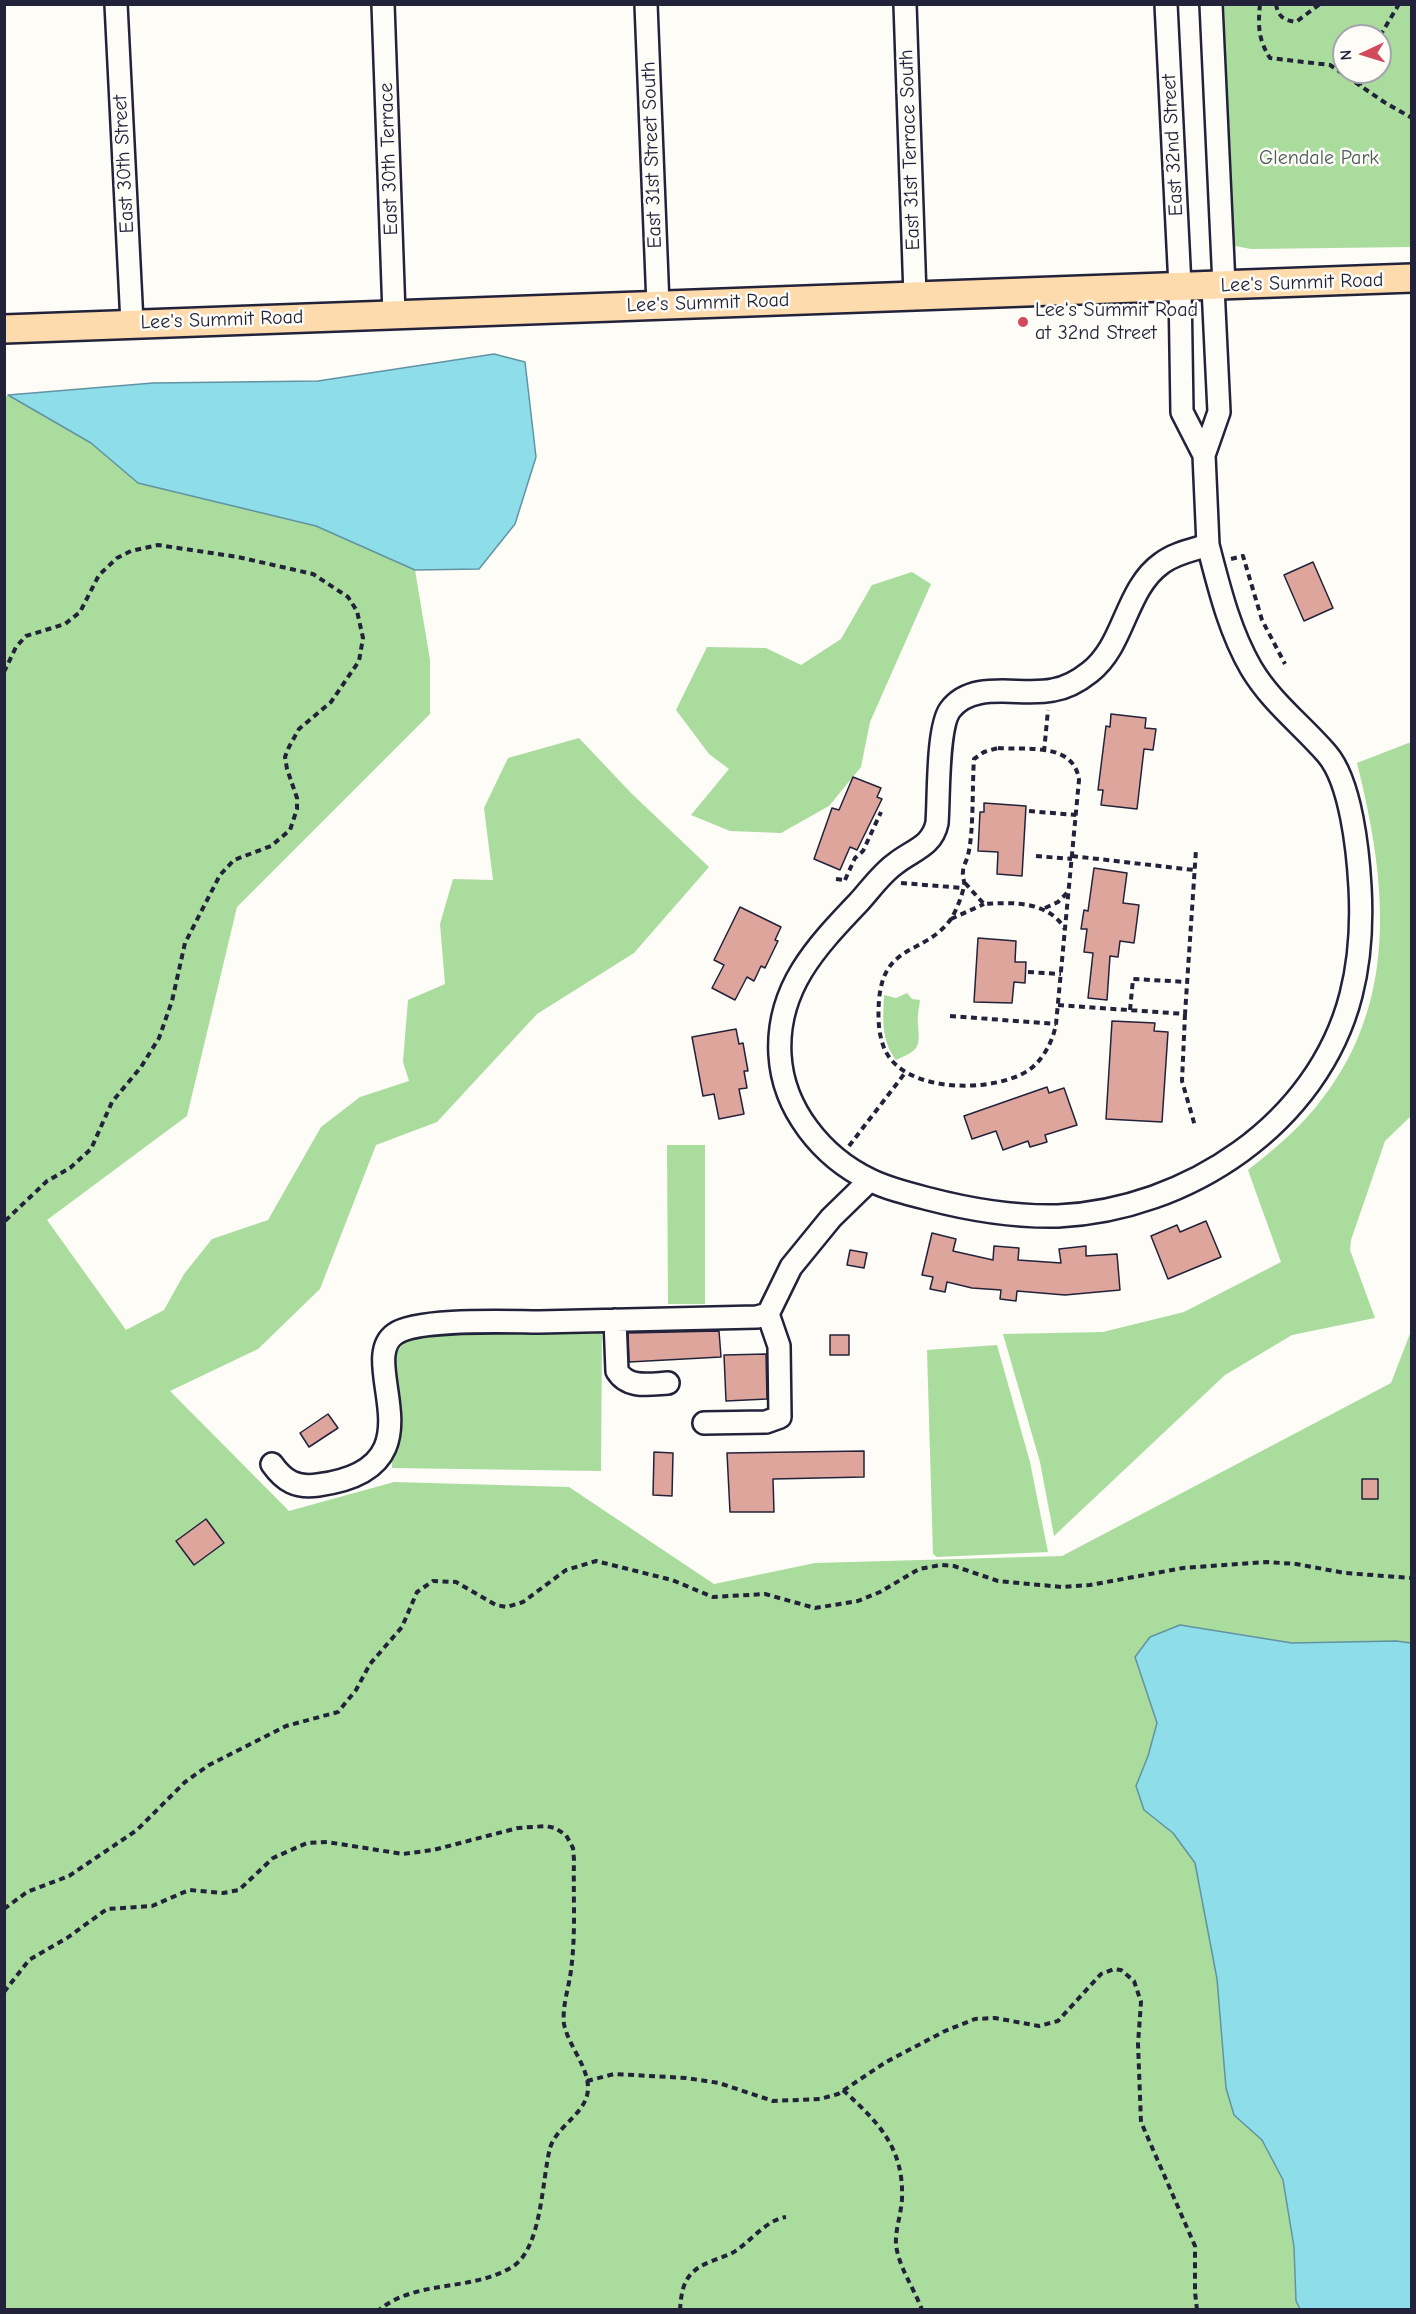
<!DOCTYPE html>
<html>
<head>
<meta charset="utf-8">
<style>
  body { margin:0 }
  #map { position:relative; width:1416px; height:2314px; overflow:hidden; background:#fdfcf7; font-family:"Comic Neue",sans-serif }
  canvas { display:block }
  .frame { position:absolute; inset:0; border:6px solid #22223b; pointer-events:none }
  .north { position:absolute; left:1332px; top:24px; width:60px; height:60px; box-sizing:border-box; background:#fdfcf7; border:2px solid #a5a5ac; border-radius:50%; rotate:266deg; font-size:16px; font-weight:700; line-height:24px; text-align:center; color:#22223b }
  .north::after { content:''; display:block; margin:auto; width:21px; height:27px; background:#d1495b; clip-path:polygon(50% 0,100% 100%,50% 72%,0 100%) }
</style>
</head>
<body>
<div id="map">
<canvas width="1416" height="2314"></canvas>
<div class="frame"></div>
<div class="north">N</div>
</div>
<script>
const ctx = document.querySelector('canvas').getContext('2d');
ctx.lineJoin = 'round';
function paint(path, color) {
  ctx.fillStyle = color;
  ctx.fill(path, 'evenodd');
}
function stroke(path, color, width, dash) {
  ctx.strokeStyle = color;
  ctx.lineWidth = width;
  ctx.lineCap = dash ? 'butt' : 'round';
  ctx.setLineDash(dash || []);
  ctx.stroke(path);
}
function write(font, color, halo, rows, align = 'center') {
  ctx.font = font + ' "Comic Neue",sans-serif';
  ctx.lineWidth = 5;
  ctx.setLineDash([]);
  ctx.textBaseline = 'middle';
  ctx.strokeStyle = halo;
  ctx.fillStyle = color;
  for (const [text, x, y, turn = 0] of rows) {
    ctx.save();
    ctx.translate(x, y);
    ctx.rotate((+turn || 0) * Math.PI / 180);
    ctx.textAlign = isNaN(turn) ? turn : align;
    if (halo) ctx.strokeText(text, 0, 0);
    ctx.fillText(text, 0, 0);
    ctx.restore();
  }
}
const green = new Path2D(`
  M1224,5H1411V247L1251,249L1235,246L1230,235ZM1344,36H1380V72H1344Z
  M8,395L91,442L138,483L316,526L415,570L430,660V714L237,907L187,1116L47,1220L126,1330L164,1310L184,1274L212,1239L268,1220L321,1127L360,1097L409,1081L403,1062L408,1000L445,984L440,924L453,879L493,880L484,808L508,758L579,738L631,793L709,867L634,953L537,1014L437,1122L376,1145L320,1289L258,1349L170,1391L289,1511L394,1482L569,1487L714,1584L815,1563L1062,1556L1391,1383L1411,1331L1412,2309H5L4,398Z
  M912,572L931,584L870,722L861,767L829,806L781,833L730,831L691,815L729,769L709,754L676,710L707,647L766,648L801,665L841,639L872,585Z
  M1411,742V1116L1385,1141L1351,1240L1350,1250L1375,1318L1292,1335L1225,1375L1054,1536L1040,1462L1003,1334L1103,1332L1184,1312L1281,1262L1248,1170C1272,1151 1295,1132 1315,1108C1401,1005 1387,883 1357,763Z
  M907,993L912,999L920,1000C919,1008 917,1017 918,1025C920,1048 919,1050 896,1060C881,1040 883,1019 884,995L896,998Z
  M667,1145H705V1304H668Z
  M592,1329L598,1330L602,1335L601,1471L392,1468L395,1354L407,1339L419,1335Z
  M997,1345L1030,1462L1048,1552L937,1557L933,1554L927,1350Z`);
const water = new Path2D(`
  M494,354L525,362L536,457L515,524L479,569L415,570L316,526L138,483L91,443L8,395L153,383L318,381Z
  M1180,1625L1292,1643L1396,1641L1411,1643V2309H1300L1296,2301L1294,2247L1283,2180L1262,2140L1234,2115L1226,2088L1217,1979L1195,1863L1173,1833L1144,1810L1136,1786L1148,1756L1157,1723L1135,1657L1150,1637Z`);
const building = new Path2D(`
  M1313,562L1333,608L1304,621L1284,575Z
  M1111,714L1146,718L1145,728L1156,729L1153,750L1144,749L1137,809L1101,805L1103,790H1098L1106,726L1110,727Z
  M853,777L881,788L877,797L882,799L857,850L850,847L840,870L814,859L832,808L839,810Z
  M984,803L1026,806L1022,876L997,874L998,852L978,851L980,812H984Z
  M1094,868L1127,873L1123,903L1139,905L1134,943L1120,941L1118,957L1110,956L1107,1000L1088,998L1093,953L1084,952L1087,929H1081L1084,910L1088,911Z
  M740,907L781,927L775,940L778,941L765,968L761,966L754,981L747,977L735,1000L712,988L724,965L714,960Z
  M978,938L1016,941L1015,962H1026L1025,983L1014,982L1012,1003L974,1002Z
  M1112,1021L1155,1023L1154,1031L1168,1032L1162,1122L1106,1119Z
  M736,1029L739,1044L743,1043L748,1071H744L747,1088L739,1089L744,1114L719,1119L714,1094L703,1096L692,1037Z
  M1047,1087L1049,1093L1064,1088L1077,1125L1045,1135L1047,1142L1030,1147L1028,1141L1003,1150L996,1131L972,1139L964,1116Z
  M1206,1221L1221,1257L1168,1279L1151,1236L1177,1225L1180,1232Z
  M932,1233L956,1239L953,1251L993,1260L994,1246L1019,1248L1018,1260L1061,1263L1059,1249L1086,1246V1256L1117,1254L1120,1290L1065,1295L1017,1291L1016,1301L1000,1299L1001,1290L972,1288L947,1282L945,1292L930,1289L933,1277L922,1275Z
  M850,1250L867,1253L864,1268L847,1265Z
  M719,1331L721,1357L629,1362L628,1333Z
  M830,1335H849V1355H830Z
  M766,1354L767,1399L726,1401L724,1355Z
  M328,1414L338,1428L309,1447L300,1433Z
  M864,1451V1477L773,1479L774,1512H730L727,1453Z
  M654,1452L673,1453L672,1496L653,1495Z
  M1362,1479H1378V1499H1362Z
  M206,1519L224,1543L194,1565L176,1541Z`);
const path = new Path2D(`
  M1260,4C1258,26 1258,39 1270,58L1330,65L1384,102L1412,118
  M1276,4C1278,17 1284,20 1296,22L1320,4
  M1380,36L1399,4
  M1336,68L1344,64
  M1360,85L1363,72
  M1231,559L1243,556L1262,620L1285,664
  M4,672L16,647L26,636L65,624L80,612L99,575L117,558L131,551L158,545L238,557L313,574L348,597L357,611L363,638L359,661L331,702L299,729L289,747L285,757L287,769L297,798V809L290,830L271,846L234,860L220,875L185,943L172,1001L159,1038L141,1067L112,1102L91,1149L70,1168L47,1181L4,1222
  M998,748C1027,750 1074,742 1079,780L1056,1024C1053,1041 1043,1060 1029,1070C993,1094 899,1094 883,1045C878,1031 878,1015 879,1000C884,942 924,956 951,919C956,911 963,894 964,885C965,881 962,877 963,872C963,865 967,861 968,855C974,831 972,786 974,759L984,752Z
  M1044,752L1048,710
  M1029,811L1076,815
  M1036,856L1072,859
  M1072,856L1194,870
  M836,879L845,880
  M845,880L855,858L863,851L881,812
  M901,883L963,888
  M965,883L984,904C1014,902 1048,901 1065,929
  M1045,908L1058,902L1068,892
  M951,919L984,904
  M1028,972L1061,974
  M1058,1005L1185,1014L1196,850
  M1130,1010L1133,979L1187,982
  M1185,1014L1182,1081L1195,1126
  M950,1016L1056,1024
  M849,1146L905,1073
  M4,1909L27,1892L69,1876L137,1830L185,1782L209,1765L286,1726L338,1712L356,1690L370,1664L402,1627L417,1592L433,1581L456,1582L496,1605L507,1607L523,1602L566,1570L596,1561L672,1580L713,1597L765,1594L815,1608L858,1601L880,1592L919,1569L941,1565L954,1566L998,1581L1062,1587L1090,1585L1183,1568L1267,1562L1296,1564L1345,1573L1412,1578
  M4,1992L29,1960L67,1938L107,1909L152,1906L189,1890L223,1893L239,1890L273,1858L307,1843L327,1842L403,1854L433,1850L518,1828L546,1826L555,1828L566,1835L573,1848L574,1860C573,1896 576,1934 571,1970C569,1988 562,2005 564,2024C568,2045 588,2066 588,2088C588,2113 557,2125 550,2148C542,2179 542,2249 512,2267C471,2292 417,2279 379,2310
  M587,2081L614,2074L686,2078L719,2083L773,2101L820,2099L838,2094L886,2062L945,2031L975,2019L995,2018L1039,2026L1058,2021L1101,1974L1114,1969L1121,1970L1134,1981L1141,2002L1138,2044L1141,2122L1195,2246V2292L1197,2310
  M843,2090C879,2123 904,2148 902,2199C901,2215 895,2230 896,2245C899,2268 914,2288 922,2310
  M680,2310C681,2297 682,2284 691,2274C702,2262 718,2260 732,2253C750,2243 765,2220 786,2217`);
const minor = new Path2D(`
  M116,4L132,323
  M383,4L394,314
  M646,4L658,305
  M905,4L915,296
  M1166,4L1180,286L1182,412L1204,455
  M1211,4L1224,285
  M1208,545C1219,587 1229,630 1251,668C1271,702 1302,725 1327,754C1351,782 1358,851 1360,887C1362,923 1360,960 1351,995C1318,1124 1187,1210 1058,1216C1013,1217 971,1210 929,1199C909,1194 888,1189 870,1180C822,1157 783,1109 780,1055C776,989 816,947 858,903C870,890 881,874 895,864C912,850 932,847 937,823C939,798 937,728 950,710C973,679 1021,697 1053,690C1066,688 1080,680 1090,672C1125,645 1125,589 1162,563C1175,553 1193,550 1208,545L1204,455L1219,412L1213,287
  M615,1320L617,1371C628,1389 650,1384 668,1383
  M704,1423L766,1422L780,1417L779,1346L768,1314
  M272,1464C284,1481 296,1488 318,1485C447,1468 354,1362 395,1334C417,1318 509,1322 539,1322C611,1320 684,1319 757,1317L768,1314L791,1267L831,1218L870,1180`);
const major = new Path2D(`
  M4,329L1412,278`);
const markers = [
  [1023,322,6,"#d1495b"]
];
const streetNames = [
  ["East 32nd Street",1173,145,-93],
  ["East 31st Terrace South",910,150,-92],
  ["East 31st Street South",652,155,-92],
  ["East 30th Terrace",389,159,-92],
  ["East 30th Street",124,164,-93],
  ["Lee's Summit Road",1302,283,-2],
  ["Lee's Summit Road",708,303,-2],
  ["Lee's Summit Road",222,320,-2]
];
const parkNames = [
  ["Glendale Park",1319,158]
];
const poiNames = [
  ["Lee's Summit Road",1035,310],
  ["at 32nd Street",1035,333]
];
paint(green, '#aadc9d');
paint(water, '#8ddee9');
stroke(water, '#6293a3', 1.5);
paint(building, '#dea59c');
stroke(building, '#22223b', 1.5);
stroke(minor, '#22223b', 26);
stroke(major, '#22223b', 32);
stroke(path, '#22223b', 4, [6, 4.5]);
stroke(minor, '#fdfcf7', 21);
stroke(major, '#fedbac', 27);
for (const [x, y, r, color] of markers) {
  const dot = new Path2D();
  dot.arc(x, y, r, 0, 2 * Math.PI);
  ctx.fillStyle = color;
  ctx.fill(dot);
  stroke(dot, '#fdfcf7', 2);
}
write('20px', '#22223b', '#fdfcf7', streetNames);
write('20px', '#4b5a58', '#fdfcf7', parkNames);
write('20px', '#22223b', '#fdfcf7', poiNames, 'left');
</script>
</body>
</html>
